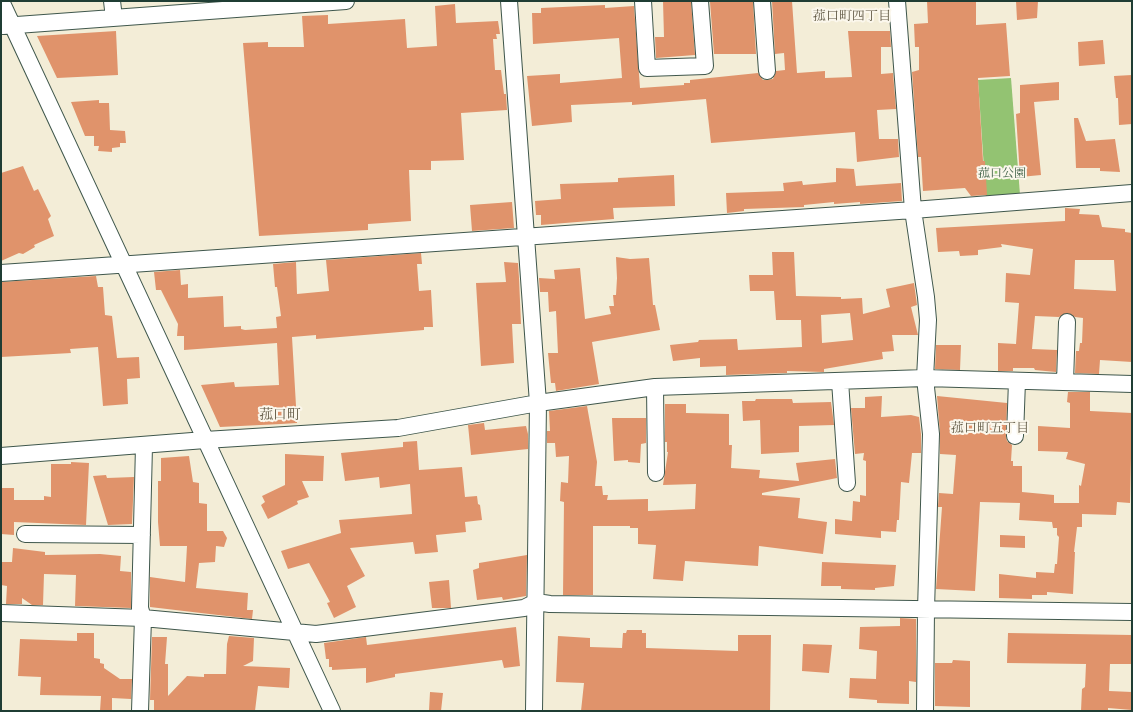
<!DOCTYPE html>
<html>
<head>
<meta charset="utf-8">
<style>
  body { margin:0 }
  #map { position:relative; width:1133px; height:712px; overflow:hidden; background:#f3edd7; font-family:"Libre Bodoni",serif }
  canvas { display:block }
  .frame { position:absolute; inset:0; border:2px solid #1f3d34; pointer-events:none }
</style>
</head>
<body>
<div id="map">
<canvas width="1133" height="712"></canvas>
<div class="frame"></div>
</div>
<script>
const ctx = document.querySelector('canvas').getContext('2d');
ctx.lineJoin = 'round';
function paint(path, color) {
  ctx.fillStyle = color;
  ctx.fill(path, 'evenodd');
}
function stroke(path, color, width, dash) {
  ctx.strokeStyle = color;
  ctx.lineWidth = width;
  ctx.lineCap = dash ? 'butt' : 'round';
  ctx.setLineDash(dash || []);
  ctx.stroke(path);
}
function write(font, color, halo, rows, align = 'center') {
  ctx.font = font + ' "Libre Bodoni","Noto Serif JP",serif';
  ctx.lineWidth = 4;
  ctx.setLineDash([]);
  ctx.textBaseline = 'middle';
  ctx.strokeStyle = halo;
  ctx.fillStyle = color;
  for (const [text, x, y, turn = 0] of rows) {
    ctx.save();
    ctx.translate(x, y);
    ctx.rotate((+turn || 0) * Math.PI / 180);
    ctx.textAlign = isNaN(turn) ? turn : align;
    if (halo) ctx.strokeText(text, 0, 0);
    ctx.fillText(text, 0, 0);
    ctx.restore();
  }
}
const green = new Path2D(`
  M1011,78L1020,195L986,198L978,80Z`);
const building = new Path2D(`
  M663,1H691L695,55L656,58L655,37H664Z
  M719,1H753L756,54H714L710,2Z
  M772,1H792L797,73L825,71V78L852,77L848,31H890L891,47H881V74L893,73L896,109L877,110L879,139H898L899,157L857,162L855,132L711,143L706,99L632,105V102L571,105L572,122L532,126L527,76L560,74V83L622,78L619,38L533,44L532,13H541V8L605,5V8L634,6L640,88L684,85V83H690V80L758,73L763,80L773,79L776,71L785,70L784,53L775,54Z
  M927,1H976V25L1006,23L1010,76L978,78L983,161H985L987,195L971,196L965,188L923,191L921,157H918L912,72L919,70V47H915L914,24L928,23Z
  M1016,1H1038L1037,18L1017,20Z
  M455,4L456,23L498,21L500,34H496L497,39H493L495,70H501L504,94H506L507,110L461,113L464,160L431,161V170H409L411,221L368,224V230L259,236L243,43L268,42V47H304L302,16L328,15V24L405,19L407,48L437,46L435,6Z
  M116,31L118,75L57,78L37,36Z
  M1103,40L1105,64L1079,66L1078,42Z
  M1132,75V124L1119,125L1118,98H1116L1114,76Z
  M1059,82V100L1034,102L1041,175L1020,177L1016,114L1020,113V85Z
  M99,100V103H109L110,130L125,131L126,143H120V147L112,148V152L98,151L99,146H94V136H85L71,102Z
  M1074,118H1078L1086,141L1115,139L1120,172L1100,171V168H1076Z
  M23,166L34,191L38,189L51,216L48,219L54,236L34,245L35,247L23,254L19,253L1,261V173Z
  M836,168L854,169L856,186L901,183L902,201L860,204V202L834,204V202L804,205V207L744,209V211L727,213L726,193L784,191L783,183L802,181L803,185L836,182Z
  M674,175L675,206L613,208L614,219L565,223L541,225V215H536L535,201L561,199L560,184L618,182V178Z
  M512,202L514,228L472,231L470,205Z
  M1065,208L1080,209L1079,214L1099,215L1102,227L1125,229V232L1132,233V362L1100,360L1099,374L1075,373L1076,351H1079L1080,343H1082L1083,318L1075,317L1067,313L1059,317L1035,316L1032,349L1057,350L1056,372L1035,370L1034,368H1013V371H998V343L1016,344L1019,303L1005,302L1006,273L1030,275L1033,249L1001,244L1002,247L978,250V255L960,256L959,251L938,252L936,228L1065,221ZM1075,260H1114L1116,291L1074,289Z
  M772,252H794L796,296L841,297V299L862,298L863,314L890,307L886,289L914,283L917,305L911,307L918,335H892L894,351L882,352L883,359L824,369V372L787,371V373L726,375V366L700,367V358L673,361L670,345L698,342L699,340L737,339L738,350L802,347L801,320H776L774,291H750L749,275H773ZM850,313L853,340L822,343L821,315Z
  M421,253L422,264H417L419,291L431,290L433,327H424V330L316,339V335L292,337L297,423L281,424L220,427L201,385L234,382L235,387L279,385L277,343L184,350V336H177L178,324L161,290H156L154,272L180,270L181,285L188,284V298L223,296L224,327L241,326V329L245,330L277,328L276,317L281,316L277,287H275L273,264L296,262L297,294L329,291L326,260Z
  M616,257L630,259L649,258L653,305H655L660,330L592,342L599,384L556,391L555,383H551L548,353H558L556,311L549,312L548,292H540L539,278L555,279L554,270L580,268L585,319L611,314L609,306H614L613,295H616L617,278Z
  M504,262L518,263L519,278L521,324H512L514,363L481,366L476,283L506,282Z
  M96,276L98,287H103L105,315L112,316L117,358L139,357L140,378L127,379L128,404L103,406L98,347L70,349L71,353L1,357V282Z
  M936,345H961L960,370L935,369Z
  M1068,392H1090V411L1132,413L1130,503L1117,502L1116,515L1082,514V527H1077L1074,552H1075L1073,594L1047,592V595H1032V599L999,598V574L1036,578V572L1054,573L1055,564H1057L1059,537L1057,535V528H1053L1052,522L1019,520L1020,503L980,502L975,591L936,589L942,507H938L939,493L953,494L956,455L940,454V433L937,396L1007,403L1006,436L1007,441L1012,445L1011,461H1013V466H1022V492L1054,495V503H1079V485L1081,486L1085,464L1066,459L1068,452L1038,451V426L1070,428V403L1067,402Z
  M882,396L881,417L911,415L919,417L921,434V453H912L909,483L901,482L899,520H897L896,532L881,531V538L835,534V519L852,521L853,501L860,502V495L866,496V461L863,460L864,453L855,454L851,408H865V397Z
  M756,399H792L793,403L831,402L834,425L799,426V452L761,454L760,420L743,421L742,401H755Z
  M665,404H686V413L729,414V445H732L731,468L760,470L759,478L799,481L796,463L835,459L837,478L762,493V495L800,498L798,518L827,522L823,554L759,546L758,566L685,561L683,581L653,579L656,545L638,544V528H630V526H593V595H563L564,502L560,501L561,482L568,483L569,456L556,457L555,443H547V431H550L549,411L587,406L597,462L595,486H602L603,495H608L607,500L648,499V511L695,509L696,484L663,485L668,452H667V442H665Z
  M612,418H646V443L641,444L640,463L628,462V460L614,461Z
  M484,423L485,430L526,426L528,434V449L471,455L468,425Z
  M417,441L419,470L462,467L465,497L477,496L478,504L480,505L482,520L465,522L466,532L436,535L438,552L415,554L413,542L350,548L365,576L347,586L356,607L334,618L327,603L330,602L309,563L288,569L281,551L341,533L339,520L412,514L410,484L380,488L379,477L345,481L341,453L403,447V442Z
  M285,454L324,456L323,481H302L309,497L297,501L298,504L268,519L261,505L265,502L262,496L285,485Z
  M189,456L193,482L199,483V503L207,504V531H223L227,538L224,547L216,546L215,562L199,563L196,588L248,593L247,610H253L252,619L150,607V577L185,582L187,546H160L158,522V481H161V458Z
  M71,462L89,463L86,525L14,522V535L1,534V488H14V500H44V496L51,497V464H71Z
  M106,475L107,478L134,477L132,524L108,525L93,476Z
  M1000,535L1025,536V548L1000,547Z
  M13,548L45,552V555L100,554L121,556L120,571L131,572V608L75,606L76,575L44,574L43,605H32L22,598V604H6L7,586L1,585V562H12Z
  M527,555L526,596L503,600L502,597L477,600L473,570L479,568V563Z
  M822,562L896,565L894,586L875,588V590L841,589V586H821Z
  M449,580L451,608H432L429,582Z
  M900,618L916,619V682L909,681V704L877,703V700L849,698L850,678L876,679L877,651L859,649L860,627L900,626Z
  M516,627L520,666L504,668L502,660L395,674V677L366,683V668L332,670V667H329V659H326L324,643L366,637L367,645Z
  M627,630H642V633H646V648L738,651V635H771L770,711H581L584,683L556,682L558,636L590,638V647L622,648L623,633H626Z
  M77,633H94V658L100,659V663L104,664V668L120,679H132L131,699L112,698V711H100L101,696L40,695L41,677L18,676L20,639L77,641Z
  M1008,633L1132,635V664H1110L1109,691L1132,692V710L1108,708V711H1081L1082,689L1085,687L1086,664L1007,663Z
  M229,636L254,638L253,661L243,666L290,668L289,688L258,686L255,711H154V700H150L152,637H167L165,664H168V696L187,676L204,677V674H226L227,644Z
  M803,644L832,645L829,673L802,671Z
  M953,660L970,661V707L935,706V663H952Z
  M430,692L443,693L441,711H429Z`);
const minor = new Path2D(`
  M1,1L332,711
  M112,1L114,18
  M509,1L538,403L534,711
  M643,1L647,68L705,66L700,1
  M762,1L767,71
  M897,1L913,210L926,297L928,320L925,378L931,434L926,610L925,711
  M3,26L346,1
  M1,273L913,210L1132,193
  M840,381L847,483
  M1065,382L1067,322
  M655,387L656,473
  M1015,436L1017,381
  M1,456L205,440L398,428L538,403L655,387L925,378L1132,384
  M25,534L142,535
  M1,613L143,618L316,634L524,608L536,602L550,604L1132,612
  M140,711L143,618L140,608L144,446`);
const parkNames = [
  ["菰口公園",1002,174]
];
const neighbourhoodNames = [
  ["菰口町四丁目",852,17],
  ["菰口町五丁目",990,429]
];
const quarterNames = [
  ["菰口町",280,416]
];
paint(green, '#93c372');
paint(building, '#e0936b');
stroke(minor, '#3f574c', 18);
stroke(minor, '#fff', 16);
write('12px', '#3c5e44', '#fbf7ec', parkNames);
write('13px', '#635b47', '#fbf7ec', neighbourhoodNames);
write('14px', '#635b47', '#fbf7ec', quarterNames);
</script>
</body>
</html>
